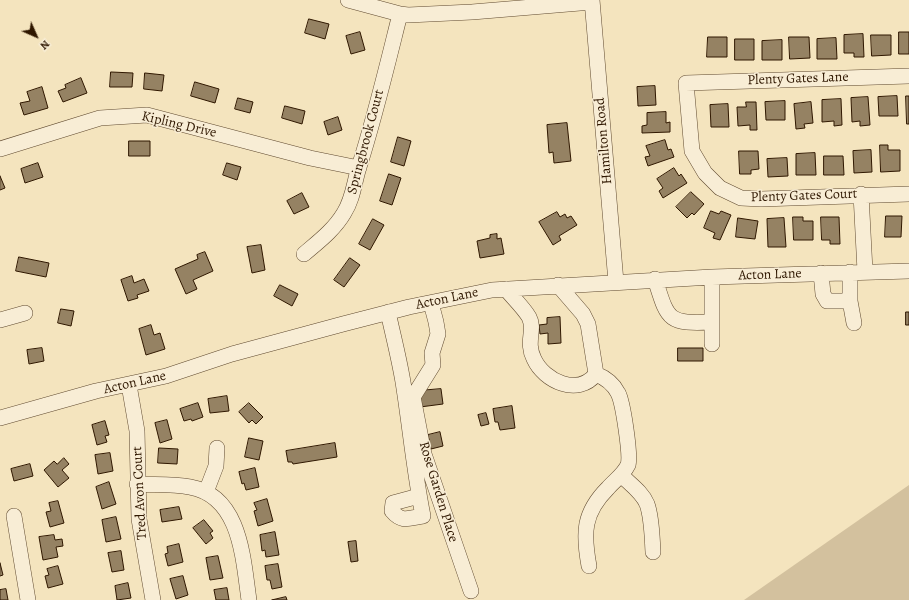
<!DOCTYPE html>
<html>
<head>
<meta charset="utf-8">
<style>
  body { margin:0 }
  #map { position:relative; width:909px; height:600px; overflow:hidden; background:#f4e4be; font-family:Alegreya,serif }
  canvas { display:block }
  .north { position:absolute; left:16px; top:16px; width:40px; height:40px; -webkit-text-stroke:3px #f8edd5; paint-order:stroke; rotate:135deg; font-size:11px; font-weight:700; line-height:16px; text-align:center; color:#2f1700 }
  .north::after { content:''; display:block; margin:auto; width:14px; height:18px; background:#2f1700; clip-path:polygon(50% 0,100% 100%,50% 72%,0 100%) }
</style>
</head>
<body>
<div id="map">
<canvas width="909" height="600"></canvas>
<div class="north">N</div>
</div>
<script>
const ctx = document.querySelector('canvas').getContext('2d');
ctx.lineJoin = 'round';
function paint(path, color) {
  ctx.fillStyle = color;
  ctx.fill(path, 'evenodd');
}
function stroke(path, color, width, dash) {
  ctx.strokeStyle = color;
  ctx.lineWidth = width;
  ctx.lineCap = dash ? 'butt' : 'round';
  ctx.setLineDash(dash || []);
  ctx.stroke(path);
}
function write(font, color, halo, rows, align = 'center') {
  ctx.font = font + ' Alegreya,serif';
  ctx.lineWidth = 3;
  ctx.setLineDash([]);
  ctx.textBaseline = 'middle';
  ctx.strokeStyle = halo;
  ctx.fillStyle = color;
  for (const [text, x, y, turn = 0] of rows) {
    ctx.save();
    ctx.translate(x, y);
    ctx.rotate((+turn || 0) * Math.PI / 180);
    ctx.textAlign = isNaN(turn) ? turn : align;
    if (halo) ctx.strokeText(text, 0, 0);
    ctx.fillText(text, 0, 0);
    ctx.restore();
  }
}
const green = new Path2D(`
  M909,485V600H744Z`);
const building = new Path2D(`
  M309,19L329,24L325,39L305,33Z
  M360,32L365,50L351,54L346,36Z
  M899,32H909V54H899Z
  M863,34L864,57H854V53H844V35Z
  M871,35H891V55L872,56Z
  M708,37H727V57H707Z
  M789,37H809L810,58L790,59Z
  M836,38L837,59H817V39Z
  M735,39H754V60H735Z
  M782,40V60H762V41Z
  M111,72L133,73L132,87H110Z
  M145,73L164,75L162,91L144,89Z
  M81,78L87,93L63,102L58,91L66,88L65,85Z
  M195,82L219,89L215,103L191,96Z
  M655,86L656,105L638,106L637,87Z
  M42,87L48,108L24,115L20,103L30,101L27,92Z
  M897,96L898,116H879L878,97Z
  M906,96H909V124H907Z
  M868,97L870,125L860,126V121L852,122L851,98Z
  M238,98L253,102L250,113L235,109Z
  M841,99L842,125L834,126V121L822,122V100Z
  M785,101V120H766L765,102Z
  M746,102H756L757,130H750V125L738,126L737,107H746Z
  M811,102L813,123L804,124L805,128L796,129L794,104Z
  M728,104L729,127H711L710,105Z
  M285,106L305,111L302,124L282,118Z
  M666,112V123L670,122V132L642,133V126L647,125V113Z
  M338,117L342,130L328,135L324,122Z
  M567,123L571,161L554,163L553,152L549,153L547,125Z
  M398,137L411,141L404,166L391,162Z
  M665,140L668,150L671,149L674,157L648,166L645,157L650,156L646,146Z
  M129,141H150V156H129Z
  M880,145H888V150H900V171L881,172Z
  M871,150L872,172L854,173L853,151Z
  M739,151H758L759,169L751,170V174H740Z
  M815,153L816,175H796V154Z
  M824,156H843L844,175H824Z
  M787,158L788,176L768,177L767,159Z
  M38,163L43,177L25,183L21,169Z
  M227,163L241,167L237,180L223,175Z
  M674,168L679,176L681,174L687,183L663,198L659,191L663,188L657,179Z
  M389,174L401,178L392,205L380,201Z
  M0,176L5,188L0,190Z
  M691,192L704,204L694,215L692,213L687,218L676,207Z
  M302,193L309,207L294,214L287,201Z
  M711,211L719,214L721,211L731,215L720,240L713,238L715,233L704,228Z
  M557,212L560,217L565,214L567,218L571,216L577,225L559,236L561,240L553,245L539,222Z
  M886,216H902L901,237H885Z
  M793,217H803V221H813V240H794Z
  M821,217H839L840,244H830V240H822Z
  M738,218L758,221L755,239L736,237Z
  M784,218L786,247H768L767,219Z
  M373,219L384,225L370,250L359,244Z
  M497,234V239L501,238L504,254L480,258L477,241L490,238V235Z
  M261,245L265,270L252,273L247,247Z
  M205,252L213,271L193,280L197,289L186,294L175,269L198,259L197,255Z
  M19,257L49,263L46,277L16,271Z
  M350,258L360,265L344,287L334,280Z
  M132,276L134,283L144,279L149,291L137,295L138,298L128,301L121,280Z
  M280,285L298,294L292,306L274,296Z
  M61,309L74,311L71,326L58,323Z
  M906,312H909V325H906Z
  M560,317L561,343L548,344V333L540,334L539,325L547,324V318Z
  M151,325L154,335L160,333L165,349L146,355L139,329Z
  M42,348L44,361L29,364L27,350Z
  M678,348H703V361H678Z
  M441,389L443,404L420,407L418,391Z
  M227,396L229,411L210,413L208,399Z
  M198,403L203,417L192,421L191,419L184,421L180,409Z
  M249,403L263,417L256,424L252,420L249,423L239,412Z
  M512,406L515,428L500,430L498,422H495L493,409Z
  M486,413L489,424L481,426L478,415Z
  M167,420L172,439L160,443L155,423Z
  M105,421L109,435L105,436L107,442L97,445L92,425Z
  M440,432L443,446L431,449L428,435Z
  M249,438L263,441L259,460L245,457Z
  M335,443L337,457L293,464L292,462H288L286,451Z
  M159,448L178,449L177,464L158,463Z
  M110,453L113,471L98,474L95,455Z
  M64,458L69,464L62,470L69,478L58,487L44,470L54,461L57,464Z
  M30,464L33,476L14,481L11,469Z
  M255,468L259,487L246,490L244,483L242,484L239,472Z
  M109,482L116,504L102,509L96,487Z
  M267,499L273,521L258,526L254,511L257,510L254,503Z
  M58,501L64,523L50,527L46,512L51,511L49,503Z
  M179,507L182,519L162,522L160,510Z
  M116,517L121,539L106,542L102,520Z
  M204,520L213,531L210,533L213,538L206,544L193,528Z
  M275,532L279,555L266,557L265,550L262,551L260,535Z
  M54,535L55,540L62,539L63,546L56,547L58,557L43,560L39,537Z
  M356,541L358,561L351,562L348,542Z
  M179,544L183,562L168,566L165,554L168,553L167,547Z
  M121,551L124,570L112,572L108,553Z
  M218,556L223,578L210,580L206,558Z
  M0,563L3,575L0,576Z
  M278,564L282,587L272,589L270,580H267L265,566Z
  M58,566L63,584L48,588L45,576L49,575L47,569Z
  M183,576L188,595L176,599L170,579Z
  M128,583L131,598L117,600L115,586Z
  M227,588L229,600H216L214,590Z
  M6,589L8,600H0V590Z
  M286,597L287,600H272Z`);
const minor = new Path2D(`
  M348,0L400,14L408,15L472,12L592,2
  M592,0L616,282
  M909,76L686,83L692,151L705,173L720,188L741,198L761,199L909,194
  M0,149L100,118L147,115L310,158L359,168
  M861,194L865,271
  M304,254C318,242 334,230 344,213C353,199 354,183 359,167C375,117 387,66 400,14
  M850,272V301L854,323
  M821,273L823,294L827,301H850
  M655,279C668,320 667,324 712,322
  M506,289C513,298 523,307 529,317C536,330 525,341 534,359C544,381 578,397 596,374L588,324L583,314L558,285
  M431,303L436,322L438,334L432,353L433,365L413,397L424,454L471,591
  M388,312C393,335 399,358 403,382C410,426 414,471 423,516C409,518 402,523 392,511L393,503L419,496
  M0,320L25,313
  M712,344V277
  M129,385L137,431L139,519L153,600
  M0,418L96,391L166,376L232,354L343,324L409,307L492,290L712,277L909,271
  M621,475C630,484 642,492 647,504C652,518 652,536 653,552
  M137,484C154,485 173,484 190,487C241,496 243,559 249,600
  M206,492L216,466L217,448
  M14,516L28,600
  M589,566C583,533 583,513 608,488C615,480 623,475 628,465C631,456 623,402 618,393C613,383 606,378 596,374`);
const streetNames = [
  ["Plenty Gates Lane",798,79,-2],
  ["Kipling Drive",179,125,13],
  ["Hamilton Road",604,141,-95],
  ["Springbrook Court",366,142,-75],
  ["Plenty Gates Court",804,196,-2],
  ["Acton Lane",770,275,-2],
  ["Acton Lane",447,299,-12],
  ["Acton Lane",135,383,-13],
  ["Rose Garden Place",438,492,73],
  ["Tred Avon Court",140,493,-93]
];
paint(green, '#d3c19e');
paint(building, '#958263');
stroke(building, '#2f1700', 1);
stroke(minor, '#604a30', 16);
stroke(minor, '#f8edd5', 15);
write('14px', '#2f1700', '#f8edd5', streetNames);
</script>
</body>
</html>
